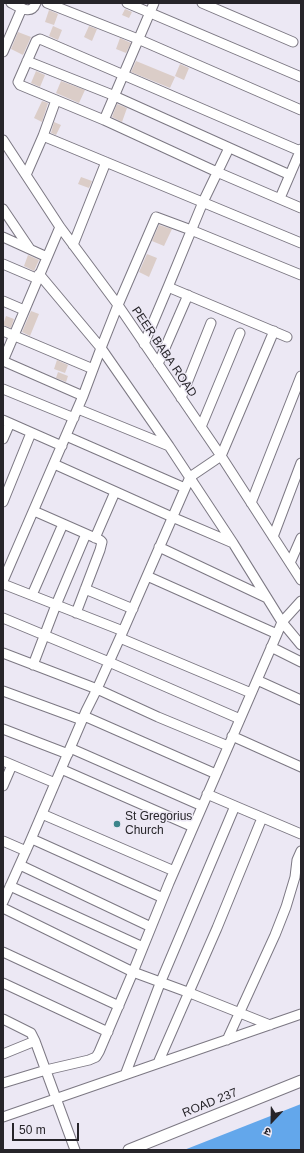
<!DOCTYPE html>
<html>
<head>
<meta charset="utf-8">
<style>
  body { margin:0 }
  #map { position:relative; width:304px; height:1153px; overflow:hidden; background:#ece8f4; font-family:Helvetica,"Noto Sans Devanagari",sans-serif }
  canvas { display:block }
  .frame { position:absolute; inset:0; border:4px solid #262429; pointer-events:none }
  .north { position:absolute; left:252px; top:1101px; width:40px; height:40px; -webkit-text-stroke:3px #ece8f4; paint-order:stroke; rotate:202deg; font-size:11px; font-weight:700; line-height:16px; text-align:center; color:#262429 }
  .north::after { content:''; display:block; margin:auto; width:14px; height:18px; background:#262429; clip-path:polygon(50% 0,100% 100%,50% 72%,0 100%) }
  .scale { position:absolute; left:12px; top:1123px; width:67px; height:18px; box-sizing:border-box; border:2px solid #262429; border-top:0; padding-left:5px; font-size:12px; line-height:14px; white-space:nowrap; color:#262429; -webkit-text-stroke:3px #ece8f4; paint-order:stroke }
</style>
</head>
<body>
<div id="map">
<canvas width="304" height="1153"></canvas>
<div class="frame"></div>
<div class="north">उ</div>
<div class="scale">50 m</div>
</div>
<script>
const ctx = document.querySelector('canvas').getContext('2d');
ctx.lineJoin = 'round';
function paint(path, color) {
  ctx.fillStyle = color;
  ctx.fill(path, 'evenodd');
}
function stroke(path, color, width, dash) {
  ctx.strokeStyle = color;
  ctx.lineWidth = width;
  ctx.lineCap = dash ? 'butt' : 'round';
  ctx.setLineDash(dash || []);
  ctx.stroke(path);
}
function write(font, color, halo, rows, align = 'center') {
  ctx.font = font + ' Helvetica,sans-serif';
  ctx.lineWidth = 3;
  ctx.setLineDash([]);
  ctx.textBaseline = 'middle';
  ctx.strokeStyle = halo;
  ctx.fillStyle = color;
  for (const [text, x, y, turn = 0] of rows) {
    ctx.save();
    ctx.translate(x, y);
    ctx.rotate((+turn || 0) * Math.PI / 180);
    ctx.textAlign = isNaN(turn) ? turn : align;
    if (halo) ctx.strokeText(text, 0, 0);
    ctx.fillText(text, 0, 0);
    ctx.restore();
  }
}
const water = new Path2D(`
  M301,1104V1150H184Z`);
const building = new Path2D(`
  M125,9L132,12L129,18L122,15Z
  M49,10L58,14L54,25L45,22Z
  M53,26L62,30L58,40L49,36Z
  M89,26L97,29L92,41L84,37Z
  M18,32L31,37L23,55L11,49Z
  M120,38L131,43L126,53L116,49Z
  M136,61L175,77L170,88L131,72Z
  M180,64L189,68L184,80L175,76Z
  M36,71L45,75L40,87L31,83Z
  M61,81L85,90L79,103L56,93Z
  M42,101L48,103L42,122L34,118Z
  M117,104L127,108L122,122L112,117Z
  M54,122L61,125L56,135L51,133Z
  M81,177L92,181L89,188L78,184Z
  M159,225L172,229L164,246L152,241Z
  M147,254L157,258L149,277L139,272Z
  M28,255L39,260L34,271L24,266Z
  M31,311L39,314L30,336L22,332Z
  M6,316L14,319L11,328L3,325Z
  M57,360L68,365L65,373L54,369Z
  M58,372L68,376L66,382L56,378Z`);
const minor = new Path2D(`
  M11,3C20,7 31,16 36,3
  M47,3L138,39L301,110
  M127,3L301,77
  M202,3L293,42
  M3,52L22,8
  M27,61L110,94L290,175
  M104,120L154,3
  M43,136L301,243
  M3,140L60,227L118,305L221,456L301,580
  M300,151L40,39L36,41L18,82L20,85L104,120L217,172L301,208
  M26,175L43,136L56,100
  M280,198L301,149
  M3,209L30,249
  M3,237L47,257
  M73,245L106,162
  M3,264L38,279
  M39,274L101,348L169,446L233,543L282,622L301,645
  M168,287L287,337
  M3,301L24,310
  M3,331L93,369
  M144,344L168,287L203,202L229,148
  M3,361L60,227
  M3,361L83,396
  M158,364L188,295
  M3,389L74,418
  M181,398L211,323
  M78,409L169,446
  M3,420L62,446
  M201,427L240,333
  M66,436L185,488
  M3,439L10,423
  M54,464L172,517L233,543
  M3,502L31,433
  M251,503L301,376
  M34,511L100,540L102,542L100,550L76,613
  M273,537L301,463
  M95,538L115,492
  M159,547L267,598
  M290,563L301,538
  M147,576L277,634
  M3,581L83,396L101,348L118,305L156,217L191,230L301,275
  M3,584L123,631
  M85,589L133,609
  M32,595L63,524
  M3,618L109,662L240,719
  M120,638L251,693
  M271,647L301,662
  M3,653L97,689L158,717L228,746
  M33,665L56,605L86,534
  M257,680L301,700
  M3,691L82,720
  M84,716L216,774
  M3,729L68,754
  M232,736L301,767
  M70,748L202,806
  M3,761L55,783
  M61,769L193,827
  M3,786L12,765
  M207,794L235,806L301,834
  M42,814L174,871
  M32,839L163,898
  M3,841L26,851
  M20,865L151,927
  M10,886L143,947
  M3,902L29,844L86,711L97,689L123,631L190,477L221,456L274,331
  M3,908L133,972L190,993L270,1025
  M3,952L119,1006
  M3,983L108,1032
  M3,1019L31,1033L35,1041L75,1150
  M227,1040L275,935L286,907L295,877L297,860L301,851
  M3,1054L35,1041
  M158,1063L217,928L262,818
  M125,1075L161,981L235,806
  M3,1083L46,1070L89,1060L96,1057L99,1052L133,972L169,883L277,634L282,622L301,601
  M3,1117L301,1014`);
const tertiary = new Path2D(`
  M129,1150L301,1081`);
const markers = [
  [117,824,4,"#3d858b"]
];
const streetNames = [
  ["PEER BABA ROAD",164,352,56],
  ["ROAD 237",210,1103,-22]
];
const poiNames = [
  ["St Gregorius",125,817],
  ["Church",125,831]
];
paint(water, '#63a7eb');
paint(building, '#dbcdc8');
stroke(minor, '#7c7883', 11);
stroke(tertiary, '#7c7883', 13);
stroke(minor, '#fff', 9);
stroke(tertiary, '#fff', 11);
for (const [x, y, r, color] of markers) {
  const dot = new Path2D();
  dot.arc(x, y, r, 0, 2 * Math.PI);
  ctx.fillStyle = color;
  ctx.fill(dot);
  stroke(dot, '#ece8f4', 1.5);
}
write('12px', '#262429', '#ece8f4', streetNames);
write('12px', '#262429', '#ece8f4', poiNames, 'left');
</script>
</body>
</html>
